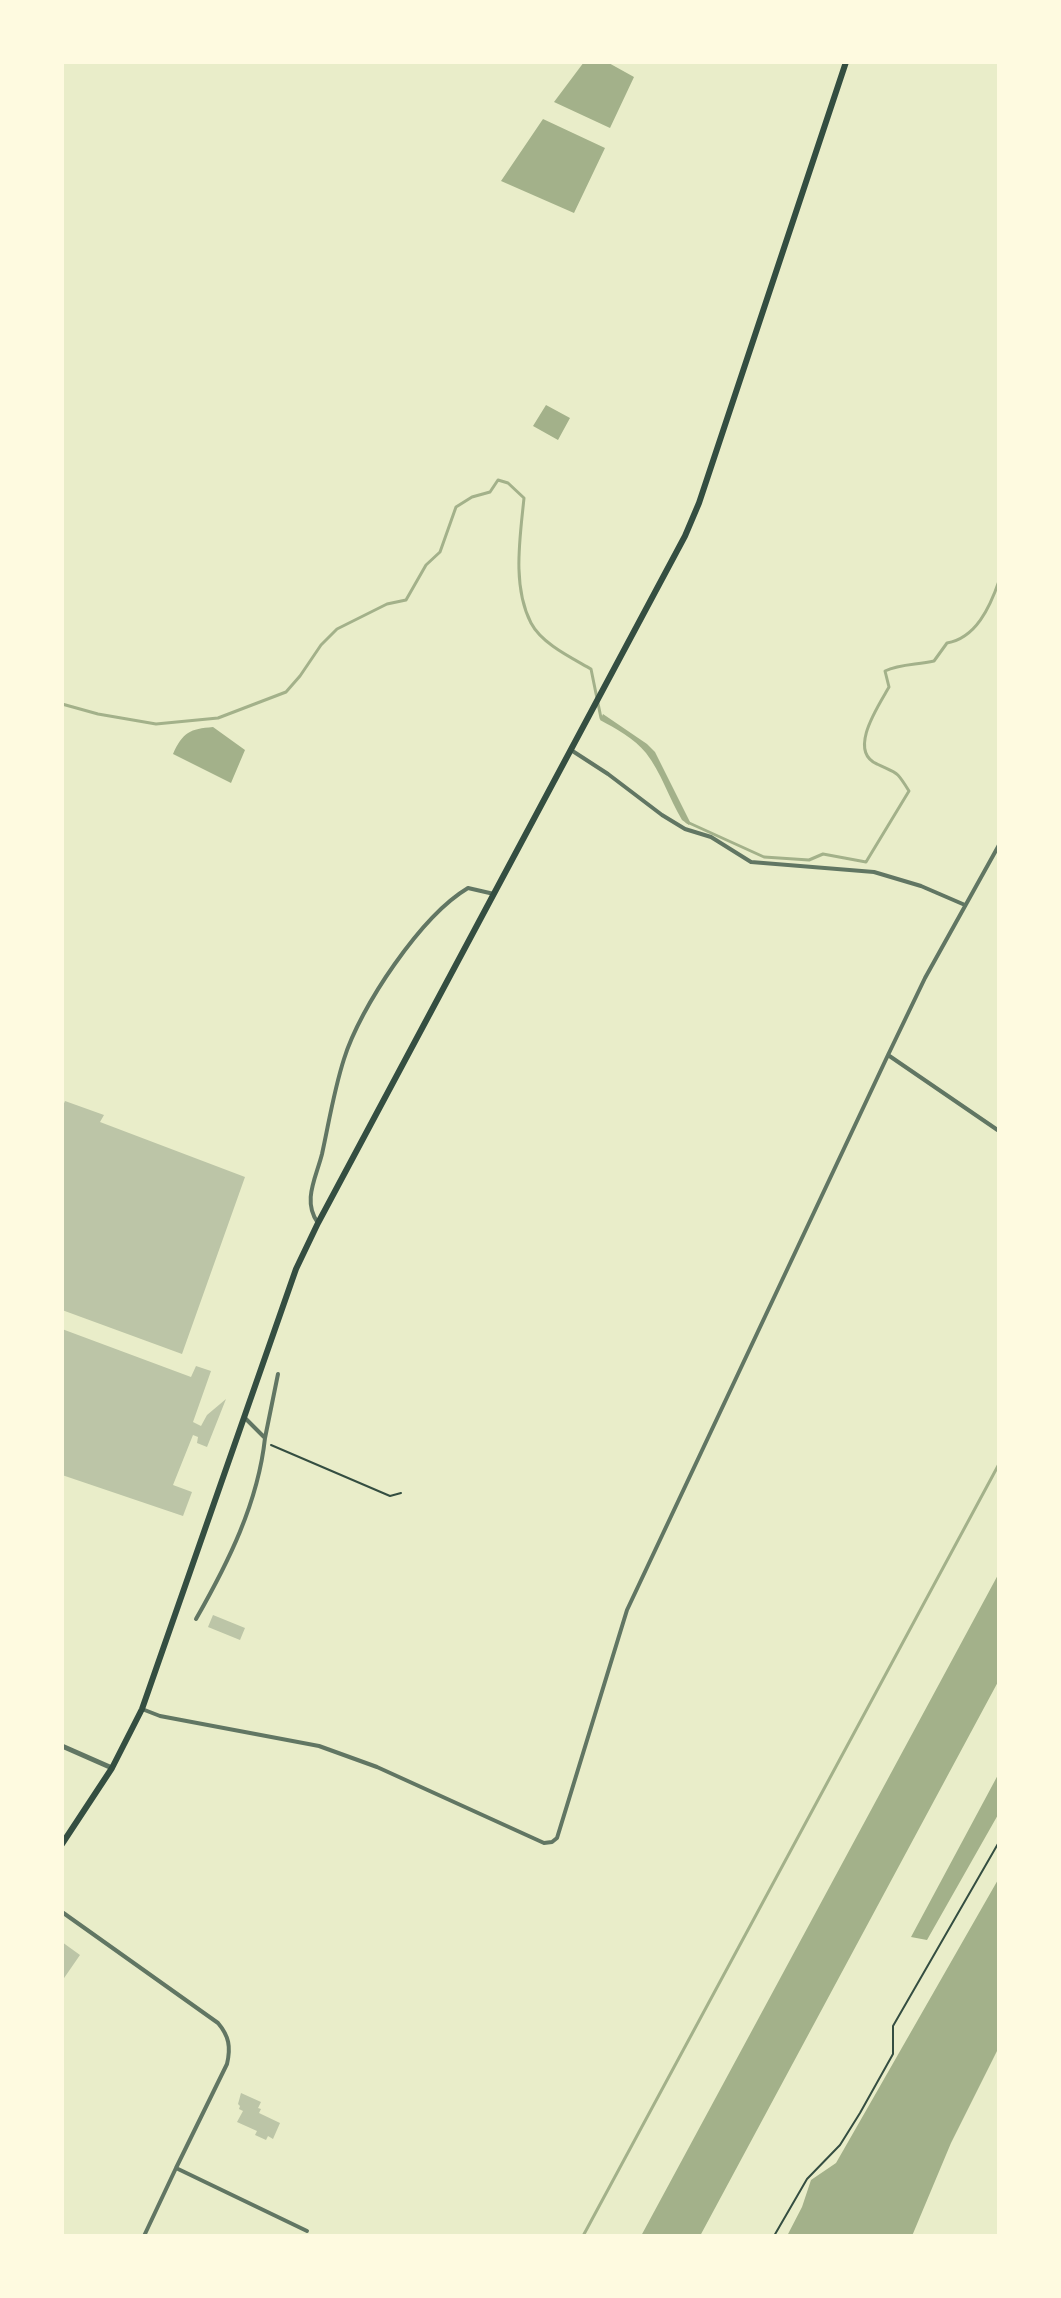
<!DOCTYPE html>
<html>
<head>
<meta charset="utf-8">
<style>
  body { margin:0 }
  #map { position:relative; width:1061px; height:2298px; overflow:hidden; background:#e9edc9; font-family:Lato,sans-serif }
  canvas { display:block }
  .frame { position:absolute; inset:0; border:64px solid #fefae0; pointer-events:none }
</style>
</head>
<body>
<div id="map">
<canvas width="1061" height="2298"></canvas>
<div class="frame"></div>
</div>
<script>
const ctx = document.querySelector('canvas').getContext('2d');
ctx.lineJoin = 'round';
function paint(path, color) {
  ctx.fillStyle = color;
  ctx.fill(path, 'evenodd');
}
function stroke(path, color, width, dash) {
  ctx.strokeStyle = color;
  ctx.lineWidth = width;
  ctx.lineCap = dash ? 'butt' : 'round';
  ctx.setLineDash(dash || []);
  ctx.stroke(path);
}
const water = new Path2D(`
  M584,62H607L634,77L610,128L554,102Z
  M543,119L605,148L574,213L501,181Z
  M546,405L570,418L558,440L533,426Z
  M603,714L647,744L655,752L690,822L689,825L682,820C669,798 661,772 646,753C635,739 615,728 600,720Z
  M213,727L245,750L231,783L173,754C183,732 190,729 213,727Z
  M999,1573V1680L700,2236H641Z
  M999,1773V1813L927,1940L911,1937Z
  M999,1878V2047L951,2143L912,2236H787L802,2207L811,2180L836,2163Z`);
const stream = new Path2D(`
  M62,704L98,714L156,724L218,718L286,692L300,676L321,645L337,629L387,604L406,600L426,565L440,552L456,507L472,497L490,492L498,480L508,483L524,498C520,538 512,586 531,623C542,644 572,658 591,669L601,718
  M687,822L764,857L809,860L823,854L866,862L909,791C896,770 898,774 877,764C847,751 879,705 889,687L885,671C900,664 917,665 934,661L947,643C976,638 990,607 999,581
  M583,2236L999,1464`);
const building = new Path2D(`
  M65,1101L104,1115L100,1122L245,1177L182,1354L62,1310V1108Z
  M62,1329L191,1377L196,1366L211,1371L193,1422L201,1426L207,1415L226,1399L207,1447L197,1443L198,1437L193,1435L173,1485L192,1492L183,1516L62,1475Z
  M213,1615L245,1628L240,1640L208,1627Z
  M62,1942L80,1955L62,1981Z
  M241,2093L261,2102L258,2108L261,2109L259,2113L280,2123L273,2139L268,2136L266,2140L255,2135L257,2131L237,2122L243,2111L239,2109L240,2106L238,2104Z`);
const path = new Path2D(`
  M271,1445L390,1496L401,1493
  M774,2236L807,2179L840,2145L860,2113L893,2054V2026L999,1842`);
const minor = new Path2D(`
  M571,750L608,774L662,815L685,829L711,837L751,862L874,872L921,886L965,905
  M888,1055L999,1131
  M318,1223C302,1201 316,1178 322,1154C329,1122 334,1090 344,1059C360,1007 421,916 468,888L494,894
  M265,1438L278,1374
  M196,1619C228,1563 258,1503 265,1438L245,1418
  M142,1709L160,1716L319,1746L377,1767L544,1843L552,1842L557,1838L627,1610L888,1055L925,978L999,845
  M62,1912L218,2023C229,2036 231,2047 227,2064L176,2168
  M144,2236L176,2168L307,2231`);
const tertiary = new Path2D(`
  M62,1746L112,1768`);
const secondary = new Path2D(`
  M62,1844L112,1768L142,1709L296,1269L318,1223L685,536L699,503L846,62`);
paint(water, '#a3b18a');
stroke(stream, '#a3b18a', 3);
paint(building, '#bcc5a7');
stroke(path, '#344e41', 2);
stroke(minor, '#617663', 4);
stroke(tertiary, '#617663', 5);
stroke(secondary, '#344e41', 6);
</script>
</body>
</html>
